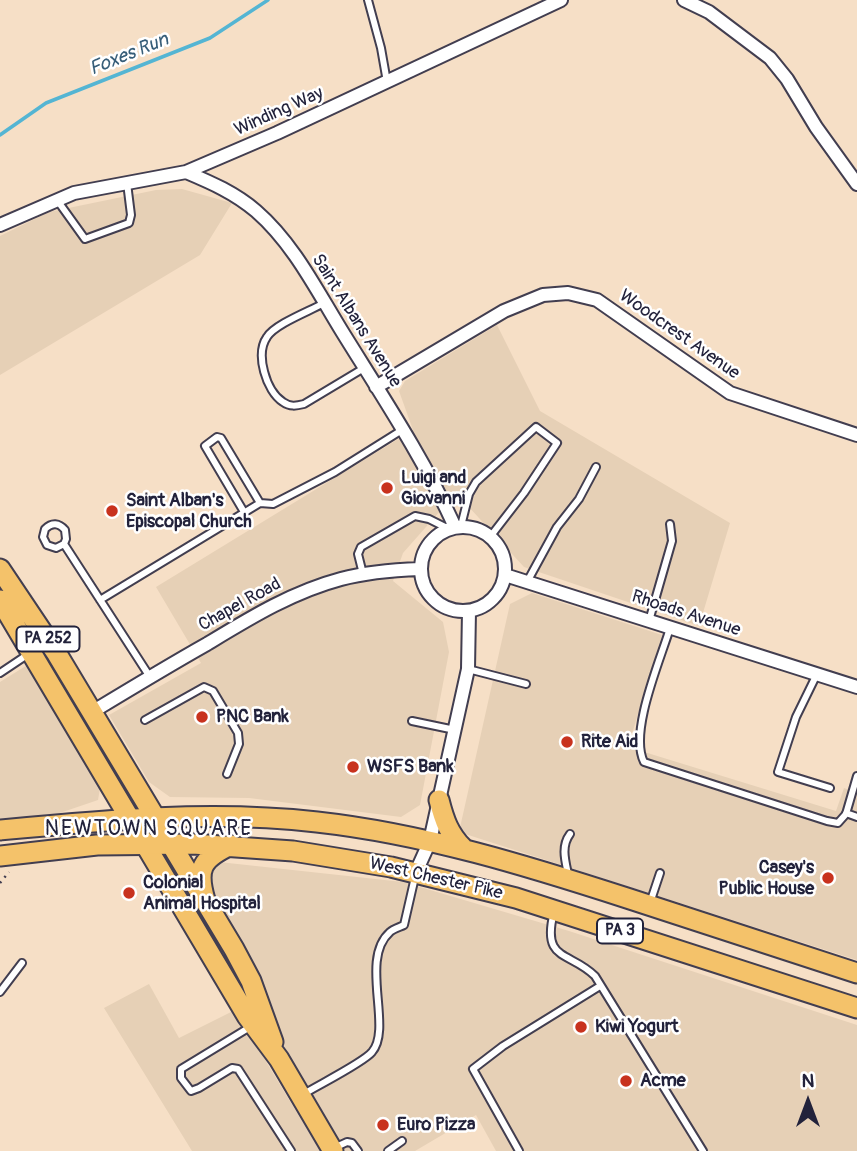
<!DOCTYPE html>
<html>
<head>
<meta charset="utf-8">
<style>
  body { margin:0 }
  #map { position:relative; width:857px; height:1151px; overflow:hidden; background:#f6dfc6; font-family:Pangolin,sans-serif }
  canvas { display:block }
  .north { position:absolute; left:773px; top:1067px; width:70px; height:70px; -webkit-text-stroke:5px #fff; paint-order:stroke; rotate:0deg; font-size:19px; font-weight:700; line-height:28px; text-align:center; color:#22223b }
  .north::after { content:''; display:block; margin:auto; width:24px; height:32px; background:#22223b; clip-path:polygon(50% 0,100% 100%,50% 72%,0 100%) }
</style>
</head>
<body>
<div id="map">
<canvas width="857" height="1151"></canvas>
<div class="north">N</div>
</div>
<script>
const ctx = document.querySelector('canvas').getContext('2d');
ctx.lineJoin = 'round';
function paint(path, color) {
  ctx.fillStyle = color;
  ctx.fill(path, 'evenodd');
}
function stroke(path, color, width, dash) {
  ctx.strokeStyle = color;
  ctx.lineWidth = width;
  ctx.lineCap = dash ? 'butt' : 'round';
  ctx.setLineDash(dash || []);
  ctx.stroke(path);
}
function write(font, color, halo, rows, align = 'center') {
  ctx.font = font + ' Pangolin,sans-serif';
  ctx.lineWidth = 5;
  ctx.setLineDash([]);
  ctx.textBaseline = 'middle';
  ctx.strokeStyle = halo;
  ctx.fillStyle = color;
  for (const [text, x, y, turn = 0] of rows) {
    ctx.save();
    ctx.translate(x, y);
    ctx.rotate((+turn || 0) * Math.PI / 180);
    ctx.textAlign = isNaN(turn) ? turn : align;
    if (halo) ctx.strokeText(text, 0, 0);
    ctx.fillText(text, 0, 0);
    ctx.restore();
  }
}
const built = new Path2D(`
  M182,189L232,203L200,255L0,375V236L49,212L156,190Z
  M497,325L540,411L730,523L699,626L524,567L456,493L403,553L393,581L443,622L449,652L420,805L401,817L249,798L170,797L149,782L109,715L201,663L156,587L413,430L399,391L405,381Z
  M532,593L662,635L628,747L836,811L844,788L857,793V960L459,832L510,604Z
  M29,664L98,777L100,788L98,800L51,816L0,821V682Z
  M219,862L403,882L569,931L857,1025V1151H496L476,1115L415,1151H341L286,1055L264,985L211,895L208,881L211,869Z
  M149,984L179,1038L235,1010L320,1151H192L104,1008Z`);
const stream = new Path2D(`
  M0,135L46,103L210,38L268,0`);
const path = new Path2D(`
  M0,883L9,872`);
const service = new Path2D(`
  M368,0L381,48L387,82
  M57,200L85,239L129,223L131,215L127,183
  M324,303C310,311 275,324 267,337C255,354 266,391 283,402C290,407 296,406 304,404L364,368
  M260,503L273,504L335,472L402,430
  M461,526L469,494L476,482L536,427L557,443L524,493L490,537
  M64,544L56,548L47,545L43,537L45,529C52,522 59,523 65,530L66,539L64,544L150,677
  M363,574L358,554L361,547L415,516L429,519L449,529
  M527,582L557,527L579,499L596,467
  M100,600L260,503L221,438L217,437L205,446L244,512
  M649,621L672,541L670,524
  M670,628C660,661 629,732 644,762L827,821L838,823L846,814L857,776
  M468,669L526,684
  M0,673L30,653
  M817,674L796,717L778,772L830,788
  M145,720L204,687L213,691L238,733L239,744L227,774
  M412,721L455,730
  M846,813L857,817
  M568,874C565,860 561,846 570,834
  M650,903L660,873
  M554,912C541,962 570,951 595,976L703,1151
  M0,992L22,963
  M250,1027L181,1069V1078L191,1091L199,1088L232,1068L238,1069L291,1151
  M302,1095C316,1086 363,1063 372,1052C393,1028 359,959 390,932C393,929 400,927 404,925L415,877
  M334,1148L347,1142L352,1143L358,1151
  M388,1151L402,1141
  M519,1151L473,1069L503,1046L600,986`);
const minor = new Path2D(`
  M684,0L709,12L770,58L787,79L816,127L857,184
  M186,172C212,183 235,193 256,211C294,244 317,291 343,333C382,396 424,459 455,527
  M0,225L74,193L186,172L277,133L561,0
  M376,387L504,311L543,295L568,293L597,300L730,393L857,435
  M421 569a42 42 0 1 1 84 0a42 42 0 1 1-84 0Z
  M505,575L857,687
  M92,712C130,689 168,666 207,644C250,618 292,592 341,579C367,572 393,570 420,569
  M416,872L430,841L468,669L469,611`);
const primary = new Path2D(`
  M0,569L57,654L234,949L251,981L273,1042
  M0,600L247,1016L279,1059L333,1151`);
const trunk = new Path2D(`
  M439,800C444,820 449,834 463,848
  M0,830C106,820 211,810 317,822C425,834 528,866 630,899C706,924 781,948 857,973
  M0,856L97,845L193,844L293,851L391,867L516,898L857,1008
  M205,900C196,869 201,859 231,845`);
const markers = [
  [387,488,7,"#c8321e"],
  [112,511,7,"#c8321e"],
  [202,717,7,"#c8321e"],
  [567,742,7,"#c8321e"],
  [353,767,7,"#c8321e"],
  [828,878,7,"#c8321e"],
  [129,893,7,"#c8321e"],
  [581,1027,7,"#c8321e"],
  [626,1081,7,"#c8321e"],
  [383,1125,7,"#c8321e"]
];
const shields = [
  [48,639,63],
  [620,931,46]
];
const shieldNames = [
  ["PA 252",48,639],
  ["PA 3",620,931]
];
const streetNames = [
  ["Winding Way",279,112,-24],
  ["Saint Albans Avenue",356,321,58],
  ["Woodcrest Avenue",679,335,35],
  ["Chapel Road",240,605,-29],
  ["Rhoads Avenue",686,614,18],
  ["West Chester Pike",436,879,13]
];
const poiNames = [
  ["Luigi and",401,478],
  ["Giovanni",401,499],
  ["Saint Alban's",126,501],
  ["Episcopal Church",126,522],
  ["PNC Bank",216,717],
  ["Rite Aid",581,742],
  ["WSFS Bank",367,767],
  ["Casey's",814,868,"right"],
  ["Public House",814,889,"right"],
  ["Colonial",143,883],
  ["Animal Hospital",143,904],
  ["Kiwi Yogurt",595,1027],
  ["Acme",640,1081],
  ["Euro Pizza",397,1125]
];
const waterNames = [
  ["Foxes Run",129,55,-22]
];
const quarterNames = [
  ["NEWTOWN SQUARE",149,830]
];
paint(built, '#e6d0b6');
stroke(stream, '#54b5d3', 3.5);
stroke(service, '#423e50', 10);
stroke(minor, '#423e50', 16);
stroke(primary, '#423e50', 23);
stroke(trunk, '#423e50', 23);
stroke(path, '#423e50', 2.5, [2, 5]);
stroke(service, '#fff', 6);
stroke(minor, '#fff', 12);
stroke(primary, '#f4c26a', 19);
stroke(trunk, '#f4c26a', 19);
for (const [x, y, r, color] of markers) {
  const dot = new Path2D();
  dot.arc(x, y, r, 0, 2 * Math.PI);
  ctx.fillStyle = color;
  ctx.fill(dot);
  stroke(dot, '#fff', 2.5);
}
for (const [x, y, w] of shields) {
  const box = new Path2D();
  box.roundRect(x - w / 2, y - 12.5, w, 25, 5);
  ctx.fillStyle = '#fff';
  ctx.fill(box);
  stroke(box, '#22223b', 2);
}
write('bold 16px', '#22223b', null, shieldNames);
write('18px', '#22223b', '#fff', streetNames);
write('bold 18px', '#22223b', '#fff', poiNames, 'left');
write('italic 19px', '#365d78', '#fff', waterNames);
ctx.letterSpacing = '2px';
write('21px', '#22223b', '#fff', quarterNames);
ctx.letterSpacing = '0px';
</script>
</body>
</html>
